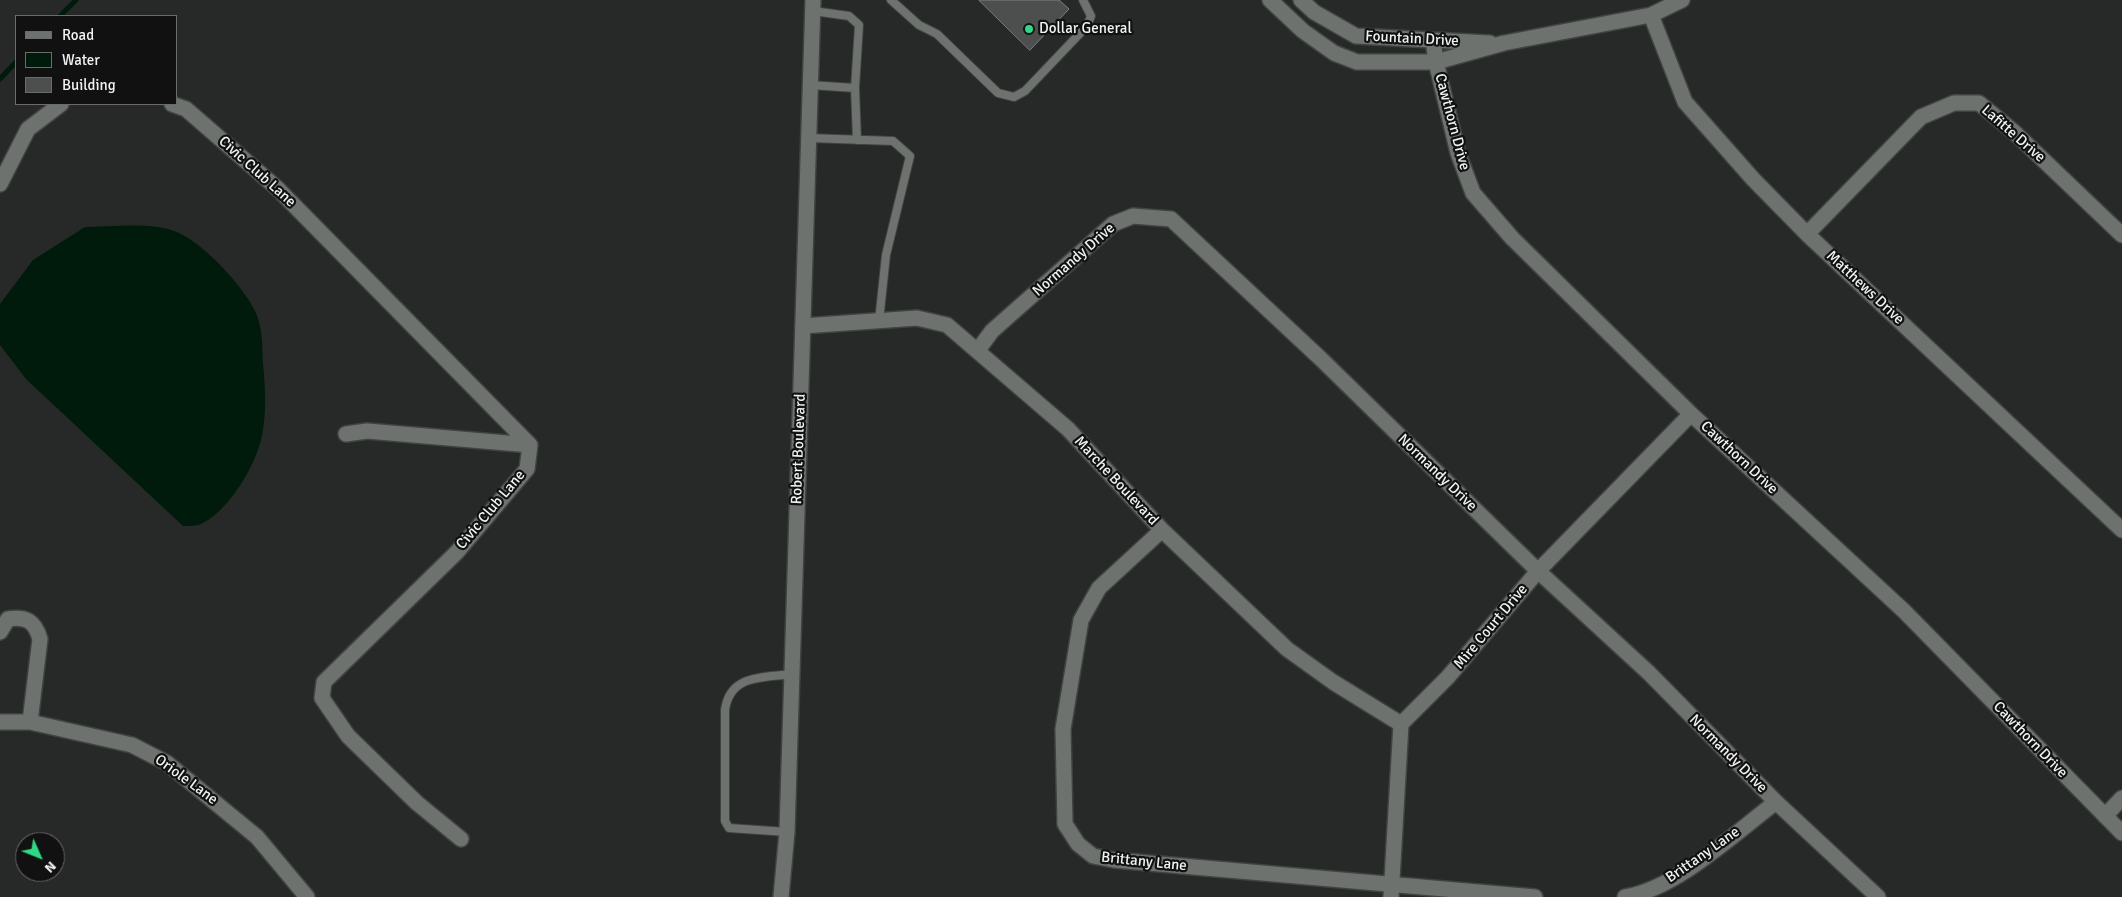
<!DOCTYPE html>
<html>
<head>
<meta charset="utf-8">
<style>
  body { margin:0 }
  #map { position:relative; width:2122px; height:897px; overflow:hidden; background:#262927; font-family:Signika,sans-serif }
  canvas { display:block }
  .legend { position:absolute; left:15px; top:15px; width:162px; height:90px; box-sizing:border-box; background:#101110; border:1px solid #6a6b6a; margin:0; padding:6px 9px; list-style:none; font-size:15px; color:#f1f3f2 }
  .legend li { display:flex; align-items:center; gap:10px; height:25px }
  .legend b { width:25px; border:1px solid #6a6b6a }
  .north { position:absolute; left:15px; top:832px; width:50px; height:50px; box-sizing:border-box; background:#101110; border:1px solid #6a6b6a; border-radius:50%; rotate:134deg; font-size:14px; font-weight:700; line-height:20px; text-align:center; color:#f1f3f2 }
  .north::after { content:''; display:block; margin:auto; width:18px; height:22px; background:#2fd883; clip-path:polygon(50% 0,100% 100%,50% 72%,0 100%) }
</style>
</head>
<body>
<div id="map">
<canvas width="2122" height="897"></canvas>
<ul class="legend">
<li><b style="height:6px;background:#6e726f"></b>Road</li>
<li><b style="height:14px;background:#001b0b"></b>Water</li>
<li><b style="height:14px;background:#4c4f4d"></b>Building</li>
</ul>
<div class="north">N</div>
</div>
<script>
const ctx = document.querySelector('canvas').getContext('2d');
ctx.lineJoin = 'round';
function paint(path, color) {
  ctx.fillStyle = color;
  ctx.fill(path, 'evenodd');
}
function stroke(path, color, width, dash) {
  ctx.strokeStyle = color;
  ctx.lineWidth = width;
  ctx.lineCap = dash ? 'butt' : 'round';
  ctx.setLineDash(dash || []);
  ctx.stroke(path);
}
function write(font, color, halo, rows, align = 'center') {
  ctx.font = font + ' Signika,sans-serif';
  ctx.lineWidth = 4.5;
  ctx.setLineDash([]);
  ctx.textBaseline = 'middle';
  ctx.strokeStyle = halo;
  ctx.fillStyle = color;
  for (const [text, x, y, turn = 0] of rows) {
    ctx.save();
    ctx.translate(x, y);
    ctx.rotate((+turn || 0) * Math.PI / 180);
    ctx.textAlign = isNaN(turn) ? turn : align;
    if (halo) ctx.strokeText(text, 0, 0);
    ctx.fillText(text, 0, 0);
    ctx.restore();
  }
}
const water = new Path2D(`
  M85,227C112,227 154,221 179,233C204,244 243,286 255,311C263,327 262,346 263,363C265,387 267,411 262,435C257,464 229,511 201,524C196,526 189,526 183,526L26,379L0,345V304L33,260Z`);
const stream = new Path2D(`
  M60,16L76,0
  M0,79L16,62`);
const building = new Path2D(`
  M979,0H1059L1069,9L1030,50Z`);
const lane = new Path2D(`
  M891,0L919,25L937,34L998,93L1014,97L1025,91L1087,26L1091,16L1083,0
  M813,11L849,16L859,25L855,88L857,140
  M810,85L855,88
  M809,138L893,141L910,156L886,255L879,321
  M787,832L729,828L725,821V710C730,674 763,678 792,674`);
const street = new Path2D(`
  M1270,0L1303,31L1334,53L1357,62H1436L1504,43L1651,15L1682,0
  M1301,0L1314,12L1356,36L1490,43
  M1651,15L1685,102L1753,179L1807,234L2122,530
  M1433,40L1436,62L1458,153L1473,193L1512,238L1691,414L1904,611L2122,833
  M172,104L186,109L278,189L530,445L527,469L457,552L324,682L322,698L348,736L417,803L461,839
  M0,184L28,129L61,104
  M1807,234L1921,117L1954,103H1979L2014,132L2122,235
  M803,326L917,318L947,325L1068,429L1162,530L1287,649L1333,682L1401,724
  M978,350L992,331L1113,224L1133,216L1171,219L1321,359L1538,571L1649,673L1776,802L1878,897
  M346,434L367,431L530,445
  M1162,530L1099,588L1081,620L1063,729L1065,824L1078,844L1093,856L1114,860L1535,897
  M0,632L8,619C26,616 35,621 40,639L30,722
  M0,722H30L132,745L167,763L257,837L307,897
  M2105,816L2122,798
  M1391,897L1401,724L1448,677L1538,571L1691,414
  M1625,897C1676,889 1735,833 1776,802`);
const secondary = new Path2D(`
  M781,897L787,832L813,0`);
const markers = [
  [1029,29,5,"#2fd883"]
];
const poiNames = [
  ["Dollar General",1039,29]
];
const streetNames = [
  ["Fountain Drive",1412,39,3],
  ["Cawthorn Drive",1452,122,75],
  ["Lafitte Drive",2013,134,41],
  ["Civic Club Lane",257,172,42],
  ["Normandy Drive",1074,260,-41],
  ["Matthews Drive",1865,288,43],
  ["Robert Boulevard",799,449,-88],
  ["Cawthorn Drive",1739,458,43],
  ["Normandy Drive",1437,473,44],
  ["Marche Boulevard",1116,481,47],
  ["Civic Club Lane",491,510,-50],
  ["Mire Court Drive",1491,627,-50],
  ["Cawthorn Drive",2030,740,46],
  ["Normandy Drive",1728,754,45],
  ["Oriole Lane",186,780,36],
  ["Brittany Lane",1703,855,-35],
  ["Brittany Lane",1144,862,6]
];
paint(water, '#001b0b');
stroke(stream, '#001b0b', 5);
paint(building, '#4c4f4d');
stroke(building, '#7e827f', 1);
stroke(lane, '#414342', 10);
stroke(street, '#414342', 18);
stroke(secondary, '#414342', 18);
stroke(lane, '#6e726f', 8);
stroke(street, '#6e726f', 15);
stroke(secondary, '#6e726f', 15);
for (const [x, y, r, color] of markers) {
  const dot = new Path2D();
  dot.arc(x, y, r, 0, 2 * Math.PI);
  ctx.fillStyle = color;
  ctx.fill(dot);
  stroke(dot, '#101110', 2);
}
write('15px', '#f1f3f2', '#101110', poiNames, 'left');
write('15px', '#f1f3f2', '#101110', streetNames);
</script>
</body>
</html>
